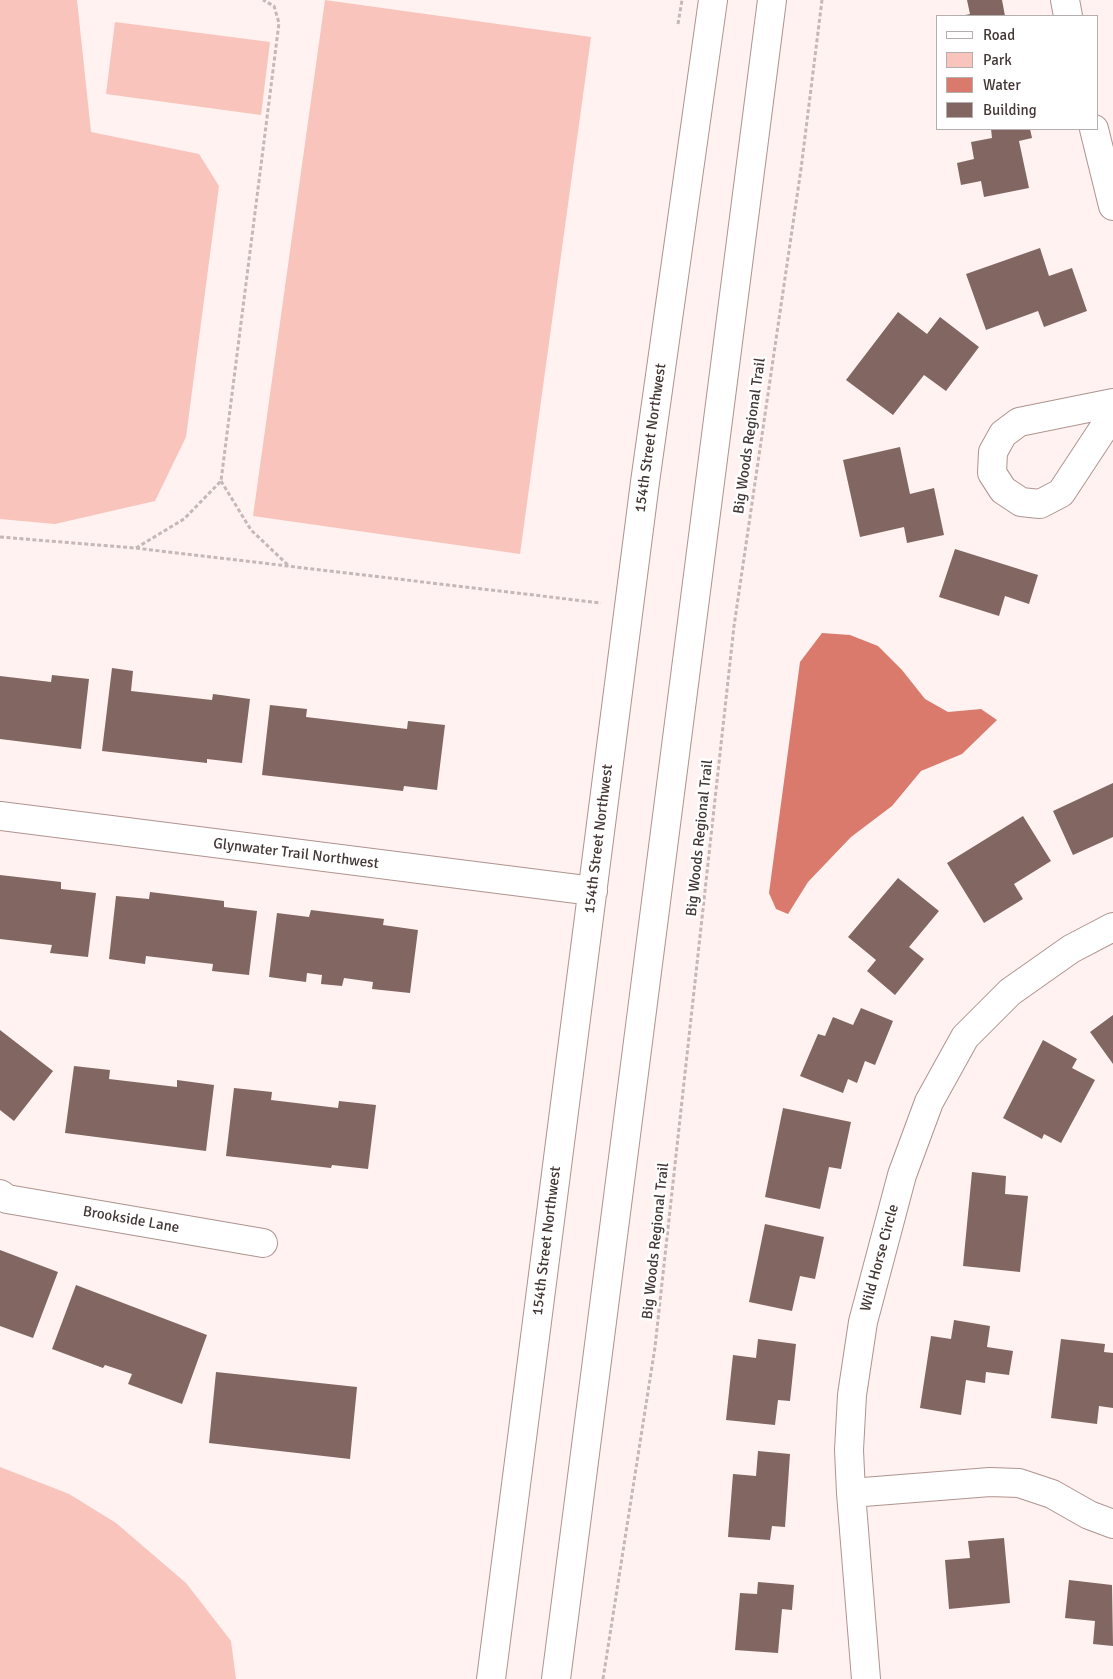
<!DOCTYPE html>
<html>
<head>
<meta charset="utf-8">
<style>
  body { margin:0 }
  #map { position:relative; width:1113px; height:1679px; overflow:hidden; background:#fff2f0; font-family:Signika,sans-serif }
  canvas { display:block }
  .legend { position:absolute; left:936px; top:15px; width:162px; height:115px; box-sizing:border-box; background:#fff; border:1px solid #b4afae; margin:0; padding:6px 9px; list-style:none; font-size:15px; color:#433735 }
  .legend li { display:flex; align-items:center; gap:10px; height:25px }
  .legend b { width:25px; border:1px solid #b4afae }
</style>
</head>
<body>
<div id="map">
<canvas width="1113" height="1679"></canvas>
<ul class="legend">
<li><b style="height:6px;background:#fff"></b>Road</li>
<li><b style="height:14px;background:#f8c4bb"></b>Park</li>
<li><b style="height:14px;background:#d97a6d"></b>Water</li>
<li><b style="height:14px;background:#816662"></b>Building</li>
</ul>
</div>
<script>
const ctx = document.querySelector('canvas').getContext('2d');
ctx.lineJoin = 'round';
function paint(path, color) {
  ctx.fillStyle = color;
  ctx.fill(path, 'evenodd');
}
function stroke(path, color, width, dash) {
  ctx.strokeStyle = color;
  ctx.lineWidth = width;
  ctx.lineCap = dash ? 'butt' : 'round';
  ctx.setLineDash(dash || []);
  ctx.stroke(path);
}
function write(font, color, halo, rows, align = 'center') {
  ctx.font = font + ' Signika,sans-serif';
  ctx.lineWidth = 5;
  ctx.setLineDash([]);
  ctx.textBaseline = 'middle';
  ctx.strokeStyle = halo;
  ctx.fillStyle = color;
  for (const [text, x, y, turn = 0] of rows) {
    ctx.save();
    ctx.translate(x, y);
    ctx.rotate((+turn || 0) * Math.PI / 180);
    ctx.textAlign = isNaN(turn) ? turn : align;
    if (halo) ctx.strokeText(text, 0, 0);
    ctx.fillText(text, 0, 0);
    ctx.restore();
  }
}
const green = new Path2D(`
  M0,0H77L91,132L199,154L219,186L186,437L155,501L55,524L0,519Z
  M325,0L591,37L520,554L253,516Z
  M115,22L270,42L261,115L106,94Z
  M0,1467L69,1494L116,1523L186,1583L231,1641L236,1679H0Z`);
const water = new Path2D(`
  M822,633L850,635L878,646L902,670L925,699L948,712L981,709L997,720L962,754L921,771L892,806L851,837L808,882L788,914L776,909L769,893L800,662Z`);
const building = new Path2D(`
  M967,0H1002L1005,16H961L970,14Z
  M991,129H1030L1032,138L1019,141L1029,188L984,197L981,181L961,185L957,163L974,159L971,142L992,138Z
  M1040,248L1049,276L1072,268L1087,311L1044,327L1038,311L986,330L966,274Z
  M898,312L927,334L940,317L979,347L946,391L924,375L893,415L846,380Z
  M900,447L910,494L934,488L944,535L907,543L904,527L860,537L843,460Z
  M955,549L1038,575L1029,604L1005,596L999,616L939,597Z
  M112,668L133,671L131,691L212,700L213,694L250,699L242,763L207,759V763L102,751Z
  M52,675L89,679L81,749L0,739V676L51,682Z
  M270,705L307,709L306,717L407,729L408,721L445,725L437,790L404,786L403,791L262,775Z
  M1113,783V837L1073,855L1053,811Z
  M1023,816L1051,861L1014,884L1023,899L984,923L947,863Z
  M0,875L61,882V889L96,893L88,957L50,953L52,945L0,939Z
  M898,878L939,911L909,947L924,959L895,995L867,971L876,960L848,937Z
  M150,892L224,901V907L257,911L249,975L212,971L213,964L146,956L145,964L109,959L116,896L149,899Z
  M311,910L384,919L383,925L418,930L410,993L372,989L373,982L344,978L342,986L321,984L322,975L307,973L306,982L269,977L277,913L309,917Z
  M861,1008L893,1021L875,1065L865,1061L857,1083L848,1079L843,1093L800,1076L818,1034L825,1036L833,1017L853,1025Z
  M1113,1015V1064L1090,1032Z
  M0,1030L53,1071L14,1121L0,1110Z
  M1043,1040L1077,1059L1072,1068L1095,1080L1061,1143L1044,1134L1042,1139L1003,1118Z
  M74,1066L110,1070L109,1079L177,1087V1080L214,1085L206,1151L65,1133Z
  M234,1088L272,1092L271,1100L338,1108L339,1101L376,1105L368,1169L332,1165L331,1168L226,1156Z
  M783,1108L851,1122L841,1169L829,1167L820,1209L765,1197Z
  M972,1172L1006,1176L1005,1194L1028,1196L1020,1272L963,1266Z
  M765,1224L824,1237L815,1279L800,1276L792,1311L749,1302Z
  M0,1250L58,1272L33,1338L0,1326Z
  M76,1285L207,1335L182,1404L128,1384L132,1374L105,1365L103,1368L52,1349Z
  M954,1320L990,1326L987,1347L1013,1351L1009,1375L986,1372L985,1383L966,1380L961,1415L920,1408L931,1336L951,1339Z
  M758,1339L796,1344L790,1401L778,1400L775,1425L726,1420L733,1355L756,1358Z
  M1061,1339L1105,1344L1104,1352L1113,1353V1408L1099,1406L1097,1424L1051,1418Z
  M216,1372L357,1387L350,1459L209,1443Z
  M758,1451L790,1454L785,1527L772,1526L770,1540L728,1537L733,1474L756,1476Z
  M1004,1538L1010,1603L949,1609L945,1560L970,1558L968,1541Z
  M1069,1580L1112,1585L1113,1646L1093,1644L1095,1621L1065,1618Z
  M758,1582L794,1585L792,1610L782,1609L778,1653L735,1650L740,1593L757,1594Z`);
const path = new Path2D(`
  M678,24L682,0
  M221,481L251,530L289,566
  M0,537L135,548L601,603
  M136,548L184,519L221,481L279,23L274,6L263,0
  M603,1679L655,1347L734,626L801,169L822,0`);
const minor = new Path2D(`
  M1065,0L1068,16
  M1094,129L1113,206
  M1113,403L1019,422L1003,434L993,452L992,473L1003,490L1021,502L1040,504L1061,493L1113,414
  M0,816L593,891
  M0,1194L7,1199L263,1243
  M851,1493L990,1482L1019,1483L1052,1494L1089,1515L1113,1524
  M491,1679L645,482L713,0
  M556,1679L772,0
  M866,1679L851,1493L849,1450L852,1395L863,1322L902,1175L929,1102L965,1037L1010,992L1071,949L1113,927`);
const streetNames = [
  ["Big Woods Regional Trail",750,436,-82],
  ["154th Street Northwest",651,438,-82],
  ["Big Woods Regional Trail",700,838,-84],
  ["154th Street Northwest",599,839,-83],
  ["Glynwater Trail Northwest",296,854,7],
  ["Brookside Lane",131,1220,10],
  ["154th Street Northwest",547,1241,-83],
  ["Big Woods Regional Trail",656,1241,-84],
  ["Wild Horse Circle",880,1258,-75]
];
paint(green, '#f8c4bb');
paint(water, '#d97a6d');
paint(building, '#816662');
stroke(minor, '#af938e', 30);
stroke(path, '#c5b8b6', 3, [4, 2.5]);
stroke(minor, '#fff', 28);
write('15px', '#433735', '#fff', streetNames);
</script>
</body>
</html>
